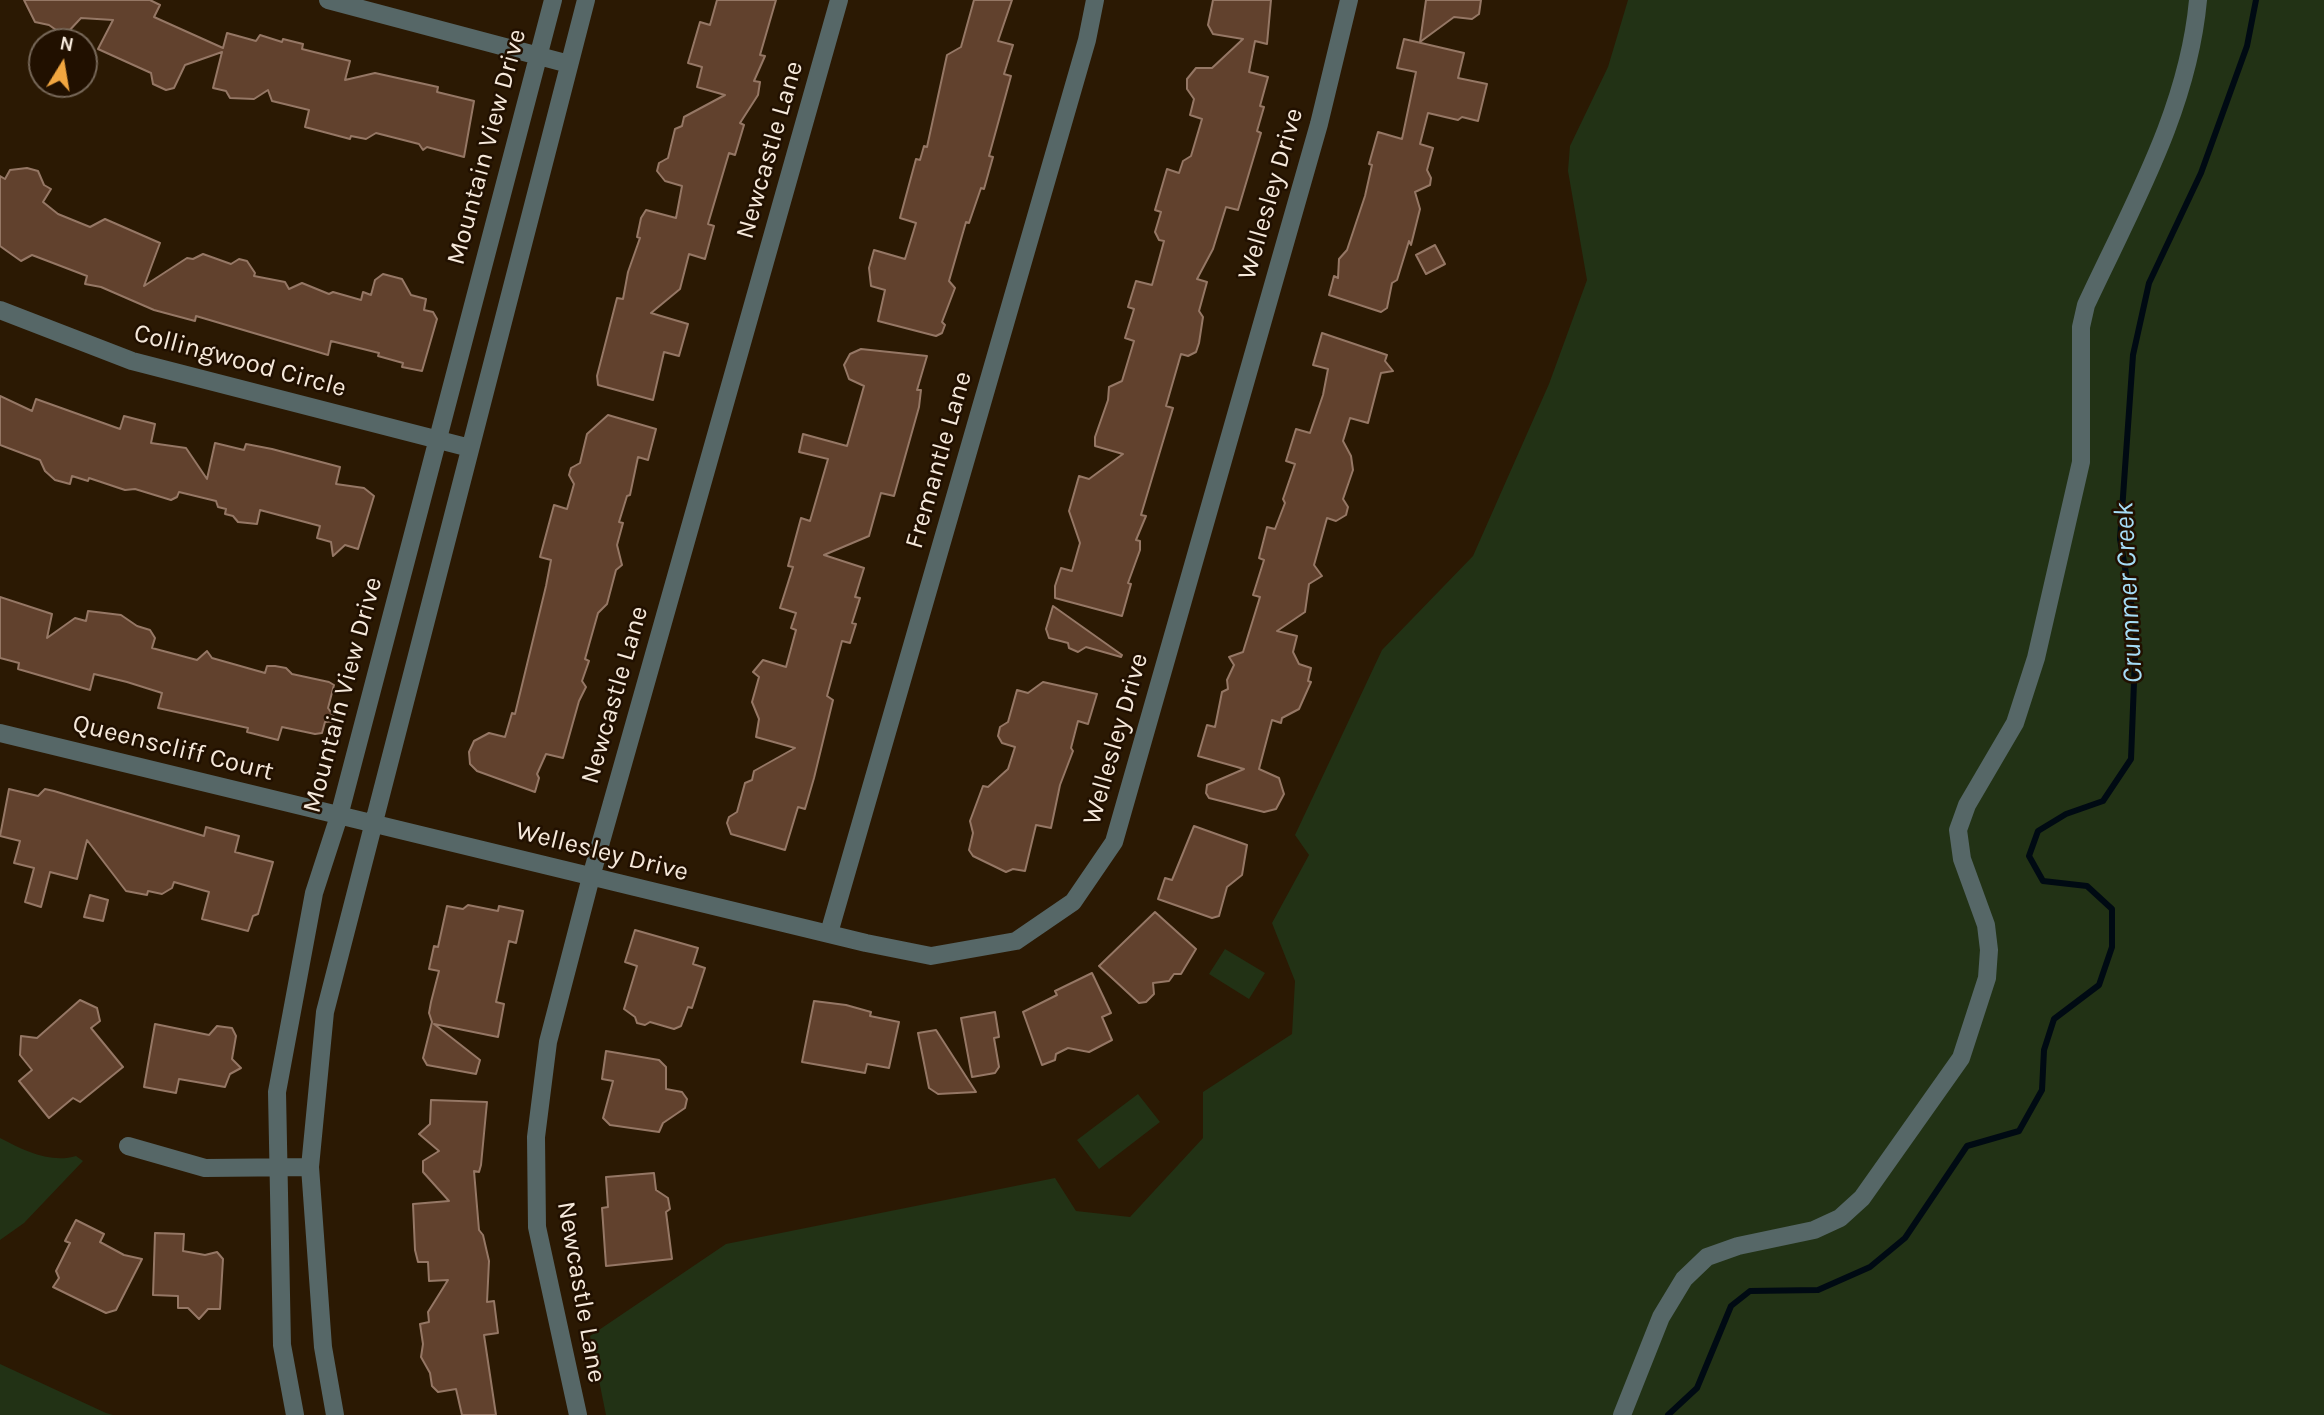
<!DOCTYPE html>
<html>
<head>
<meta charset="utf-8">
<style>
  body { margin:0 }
  #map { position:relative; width:2324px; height:1415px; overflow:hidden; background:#2b1903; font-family:Karla,sans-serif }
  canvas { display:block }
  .north { position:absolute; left:28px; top:28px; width:70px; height:70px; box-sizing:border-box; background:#211000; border:2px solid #766758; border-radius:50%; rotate:11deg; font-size:19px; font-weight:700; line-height:28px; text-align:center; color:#f6e9db }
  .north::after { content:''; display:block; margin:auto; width:24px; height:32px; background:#f1a640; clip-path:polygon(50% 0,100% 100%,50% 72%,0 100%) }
</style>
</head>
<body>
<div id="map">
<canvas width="2324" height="1415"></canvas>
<div class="north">N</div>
</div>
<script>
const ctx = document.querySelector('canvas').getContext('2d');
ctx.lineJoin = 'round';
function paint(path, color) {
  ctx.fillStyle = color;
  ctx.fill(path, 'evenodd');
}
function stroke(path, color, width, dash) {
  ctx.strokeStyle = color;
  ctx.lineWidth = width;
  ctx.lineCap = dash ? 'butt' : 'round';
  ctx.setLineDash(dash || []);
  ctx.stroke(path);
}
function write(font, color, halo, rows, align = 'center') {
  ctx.font = font + ' Karla,sans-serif';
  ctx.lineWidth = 5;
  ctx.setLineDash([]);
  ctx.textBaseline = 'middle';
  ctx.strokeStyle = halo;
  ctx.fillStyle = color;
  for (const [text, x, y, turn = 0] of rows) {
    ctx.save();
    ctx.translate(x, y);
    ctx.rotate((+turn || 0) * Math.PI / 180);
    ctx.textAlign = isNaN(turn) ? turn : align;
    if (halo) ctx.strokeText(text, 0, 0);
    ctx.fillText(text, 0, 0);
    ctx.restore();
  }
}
const green = new Path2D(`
  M1628,0H2324V1415H606L590,1336L726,1244L1055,1178L1076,1211L1130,1217L1203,1138V1092L1292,1034L1295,981L1272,923L1309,855L1295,835L1382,650L1473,556L1549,384L1587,280L1568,171L1570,146L1608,67Z
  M1225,949L1265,973L1249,999L1209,974Z
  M1138,1094L1160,1122L1099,1169L1077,1140Z
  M0,1138C23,1150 51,1164 76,1156L83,1161L24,1223L0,1240Z
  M0,1364L106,1413L113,1415H0Z`);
const stream = new Path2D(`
  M1668,1415L1697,1388L1731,1306L1750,1291L1818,1290L1870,1267L1905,1238L1967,1146L2019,1131L2042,1090L2044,1050L2054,1019L2099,985L2112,947V909L2087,886L2043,881L2029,856L2038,831L2066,814L2103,801L2131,759L2136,631L2120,539L2133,355L2149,283L2201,173L2247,46L2256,0`);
const building = new Path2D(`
  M24,0H150L160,5L154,17L223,48L227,33L256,41L260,35L282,42L283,39L303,44L302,49L350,61L345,80L375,73L438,87L437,92L474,101L464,157L427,147L423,150L419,144L376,133L366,139L351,136L350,139L305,127L309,110L272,101L268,90L254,99L230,98L226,91L213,88L222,52L185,65L174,88L166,90L153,84L151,73L98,49L113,20L81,18L67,33L59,32L49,25L35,22Z
  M717,0H776L760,55L765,56L754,81L760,82L758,95L740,123L744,125L735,155L729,153L708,224L714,226L705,259L689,254L680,289L651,313L688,324L679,356L664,352L653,400L598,385L597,376L617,298L623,299L628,272L640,238L637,237L641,218L646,210L676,218L682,186L665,181L657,171L659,163L668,158L675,129L682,126L684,117L725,95L697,87L702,67L688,63L700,22L710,25Z
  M974,0H1012L998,41L1013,45L1004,74L1011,76L989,156L993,157L984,189L981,188L969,223L966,222L949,281L955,288L942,322L945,325L942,333L936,336L878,321L885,290L871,286L869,268L874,250L905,259L916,223L900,218L916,159L920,160L924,146L927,147L947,55L961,47Z
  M1213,0H1271L1267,44L1255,41L1249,72L1268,77L1260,106L1264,107L1257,131L1261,133L1238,210L1226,207L1213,249L1197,279L1207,282L1199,311L1203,317L1199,343L1196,352L1188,356L1181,354L1166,406L1173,408L1141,515L1146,516L1136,540L1140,541V550L1128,583L1131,584L1122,616L1055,598V586L1061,568L1072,571L1080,543L1069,511L1079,476L1089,479L1123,454L1095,446V437L1108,400L1109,387L1122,381L1134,341L1125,338L1134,309L1128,307L1136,281L1152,285L1164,241L1159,240L1155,232L1161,212L1155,210L1167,169L1179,173L1183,161L1191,156L1202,119L1190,115L1194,99L1187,89V79L1196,68H1212L1243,39L1213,34L1208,25Z
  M1426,0H1481L1479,14L1472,19L1454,17L1420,42Z
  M1404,39L1464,53L1458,78L1487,84L1478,121L1462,117L1458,120L1428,113L1420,144L1433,148L1427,170L1431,178L1430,185L1415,192L1420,209L1411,245L1409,241L1397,280L1392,283L1387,308L1381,312L1329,295L1334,276L1338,278L1339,259L1347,250L1365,196L1372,165L1369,164L1378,132L1402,139L1416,72L1397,68Z
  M27,168L38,171L44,185L51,189L43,202L58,214L90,227L105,219L160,243L144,286L187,258L193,259L203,254L231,264L239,259L247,261L255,273L254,276L285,282L289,289L302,283L329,294L333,292L361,300L363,292L371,295L375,280L383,274L402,279L411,295L426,299L424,310L433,312L437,319L422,371L402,367L403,363L378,356L379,353L331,341L328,355L196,316L195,321L154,310L101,287L85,284L87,276L32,255L21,261L0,246V176L5,179L10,170Z
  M1435,245L1445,264L1426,274L1416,255Z
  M1322,333L1387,355L1385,361L1393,371L1381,373L1368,423L1350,418L1343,441L1351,456L1353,470L1343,499L1348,507L1346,515L1336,521L1327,518L1314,565L1322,576L1309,584L1305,612L1277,631L1297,636L1293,652L1299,664L1311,668L1308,681L1311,682L1299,709L1282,718L1281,723L1272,720L1259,769L1279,778L1284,794L1276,809L1264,812L1209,798L1206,793L1207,785L1244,769L1198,756L1207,725L1215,727L1222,692L1228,689L1227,680L1234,665L1229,657L1243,652L1260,597L1253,595L1264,560L1259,558L1267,527L1275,529L1285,503L1283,499L1295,464L1286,461L1296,429L1310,433L1323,395L1328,369L1313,365Z
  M861,349L927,356L917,390H921L919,407L894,496L881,493L869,536L824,555L864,568L855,597L860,598L852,623L856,624L850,643L842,641L827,696L833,700L814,778L805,809L798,807L785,850L731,834L727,823L729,817L737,812L745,783L752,780L754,771L795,748L756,737L759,719L752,702L759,677L753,672L763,660L786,667L796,630L791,628L796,613L780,608L793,567L788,566L801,518L810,521L828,459L799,452L803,434L847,446L864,386L849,379L844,365L850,354Z
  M0,396L32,411L36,399L120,429L124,416L155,424L151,443L186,448L207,479L215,443L244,450L246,444L272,449L340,467L336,484L364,488L374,496L358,549L345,545L333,556L331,542L317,538L320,526L260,510L257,524L238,522L233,516L225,514L226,509L218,507L216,501L179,492L177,497L171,500L135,489L125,490L89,478L88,481L72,476L70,484L55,480L45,471L40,460L0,445Z
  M608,415L656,429L648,460L638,457L630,495L627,496L619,522L623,523L617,545L622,565L616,570L607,604L598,613L585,659L589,661L582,681L586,687L579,701L563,758L546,754L537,774L539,778L535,792L477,771L470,764L469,752L474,741L489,733L505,737L512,713L515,714L546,586L551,560L540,557L554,505L567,509L574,484L569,475L571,468L580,463L587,434Z
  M0,597L52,614L47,638L75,618L86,621L88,611L121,615L137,626L150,630L155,638L152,648L197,660L207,651L212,658L265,673L267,666H275L286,668L292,674L329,682L334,685L328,708L337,721L325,722L322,733L315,734L282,727L278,740L247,732L248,728L158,708L162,693L127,682L94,674L90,690L18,669L19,663L0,658Z
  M1053,606L1122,655L1121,657L1086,647L1078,652L1069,648L1068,643L1049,638L1046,629Z
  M1043,682L1097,694L1088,724L1078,721L1071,748L1073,751L1060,785L1051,828L1036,825L1025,871L1013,869L1006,872L973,856L969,850L973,833L970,821L983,786L988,787L1008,769L1015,747L1002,743L998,736L1000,727L1008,722L1017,690L1028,693Z
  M9,789L38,796L45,789L54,791L204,836L206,827L239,836L235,852L273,862L258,914L253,916L248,931L202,919L209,892L174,882L172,888L162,894L148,891L147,895L126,891L87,840L77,879L50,872L41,907L25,902L34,868L14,863L20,841L0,836Z
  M1194,826L1247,845L1242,875L1227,887L1219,916L1212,918L1158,899L1165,878L1172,880Z
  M90,895L108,900L103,921L84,917Z
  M468,905L498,911L499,906L523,911L516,943L509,941L496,1002L504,1004L498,1037L434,1024L480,1060L476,1074L427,1065L423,1058L432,1022L429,1013L431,1002L439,971L429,969L434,946L438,947L447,906L463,909Z
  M1155,912L1196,949L1181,974H1174L1169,981L1153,983L1154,994L1146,1002L1139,1003L1099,966Z
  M635,930L698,948L693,964L705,968L692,1008L688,1007L681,1026L674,1029L650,1022L645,1025L637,1023L635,1017L624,1009L637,966L625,962Z
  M1092,973L1111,1013L1102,1017L1112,1040L1089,1052L1068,1048L1056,1054L1055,1060L1042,1065L1023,1012L1057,995L1055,991Z
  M80,1000L97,1008L100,1021L91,1028L123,1067L80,1102L73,1098L49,1118L19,1081L32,1070L20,1055L21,1036L37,1038Z
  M814,1001L846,1005L871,1012L870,1016L899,1022L889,1068L867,1064L865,1073L802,1062Z
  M995,1012L999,1037L994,1038L999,1067L995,1073L972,1077L961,1018Z
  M155,1024L209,1035L217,1026L232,1028L236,1036L232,1059L241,1068L230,1074L225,1087L179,1079L176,1093L144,1087Z
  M936,1030L976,1092L938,1094L929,1088L918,1033Z
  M606,1051L659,1060L666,1067V1089L682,1092L687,1099L685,1108L663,1123L659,1132L610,1125L603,1118L613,1081L602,1079Z
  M431,1100L487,1102L481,1165L479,1172L474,1171L479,1230L483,1235L489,1261L487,1302L494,1301L498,1333L484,1335L496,1415H462L456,1389L438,1392L432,1386L430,1373L421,1357L423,1344L420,1324L429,1322L428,1312L448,1280L429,1281L428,1262H418L415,1250L413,1204L449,1201L423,1172V1161L439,1151L419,1134L430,1124Z
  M654,1173L656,1190L668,1198L670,1209L666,1212L672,1259L606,1266L602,1208L608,1207L606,1177Z
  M76,1220L104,1234L100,1242L124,1255L142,1259L116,1310L106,1313L53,1287L59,1278L56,1271L70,1243L65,1241Z
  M155,1233L184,1234L183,1251L205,1255L217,1252L223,1259L220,1309H208L199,1319L188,1308H178V1296L153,1295Z`);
const minor = new Path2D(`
  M328,0L569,64
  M0,310L132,361L470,448
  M0,733L866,943L931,956L1016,941L1073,902L1114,842L1319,124L1349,0
  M829,933L1087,40L1095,0
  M128,1146L205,1168L310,1167
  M295,1415L282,1345L277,1092L314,893L339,816L553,0
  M335,1415L323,1347L310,1167L325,1012L586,0
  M578,1415L537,1227L536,1137L548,1042L591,877L839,0
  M1622,1415L1661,1317L1684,1279L1707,1257L1738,1246L1814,1230L1840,1218L1862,1198L1961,1058L1987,978L1989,950L1986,925L1962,859L1958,830L1967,805L2015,723L2036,658L2081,462V327L2086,305C2132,206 2188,110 2198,0`);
const streetNames = [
  ["Mountain View Drive",487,147,-75],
  ["Newcastle Lane",770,150,-74],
  ["Wellesley Drive",1271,194,-74],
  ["Collingwood Circle",240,361,15],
  ["Fremantle Lane",939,460,-74],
  ["Mountain View Drive",343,695,-75],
  ["Newcastle Lane",615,695,-74],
  ["Wellesley Drive",1116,739,-74],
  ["Queenscliff Court",173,748,14],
  ["Wellesley Drive",602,852,14],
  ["Newcastle Lane",581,1292,80]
];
const waterNames = [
  ["Crummer Creek",2129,593,-93]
];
paint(green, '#223215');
stroke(stream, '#000a13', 6);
paint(building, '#61412d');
stroke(building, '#957765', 2);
stroke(minor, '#566767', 18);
write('26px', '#f6e9db', '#211000', streetNames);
write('italic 28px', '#a6ddf7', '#211000', waterNames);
</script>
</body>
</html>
